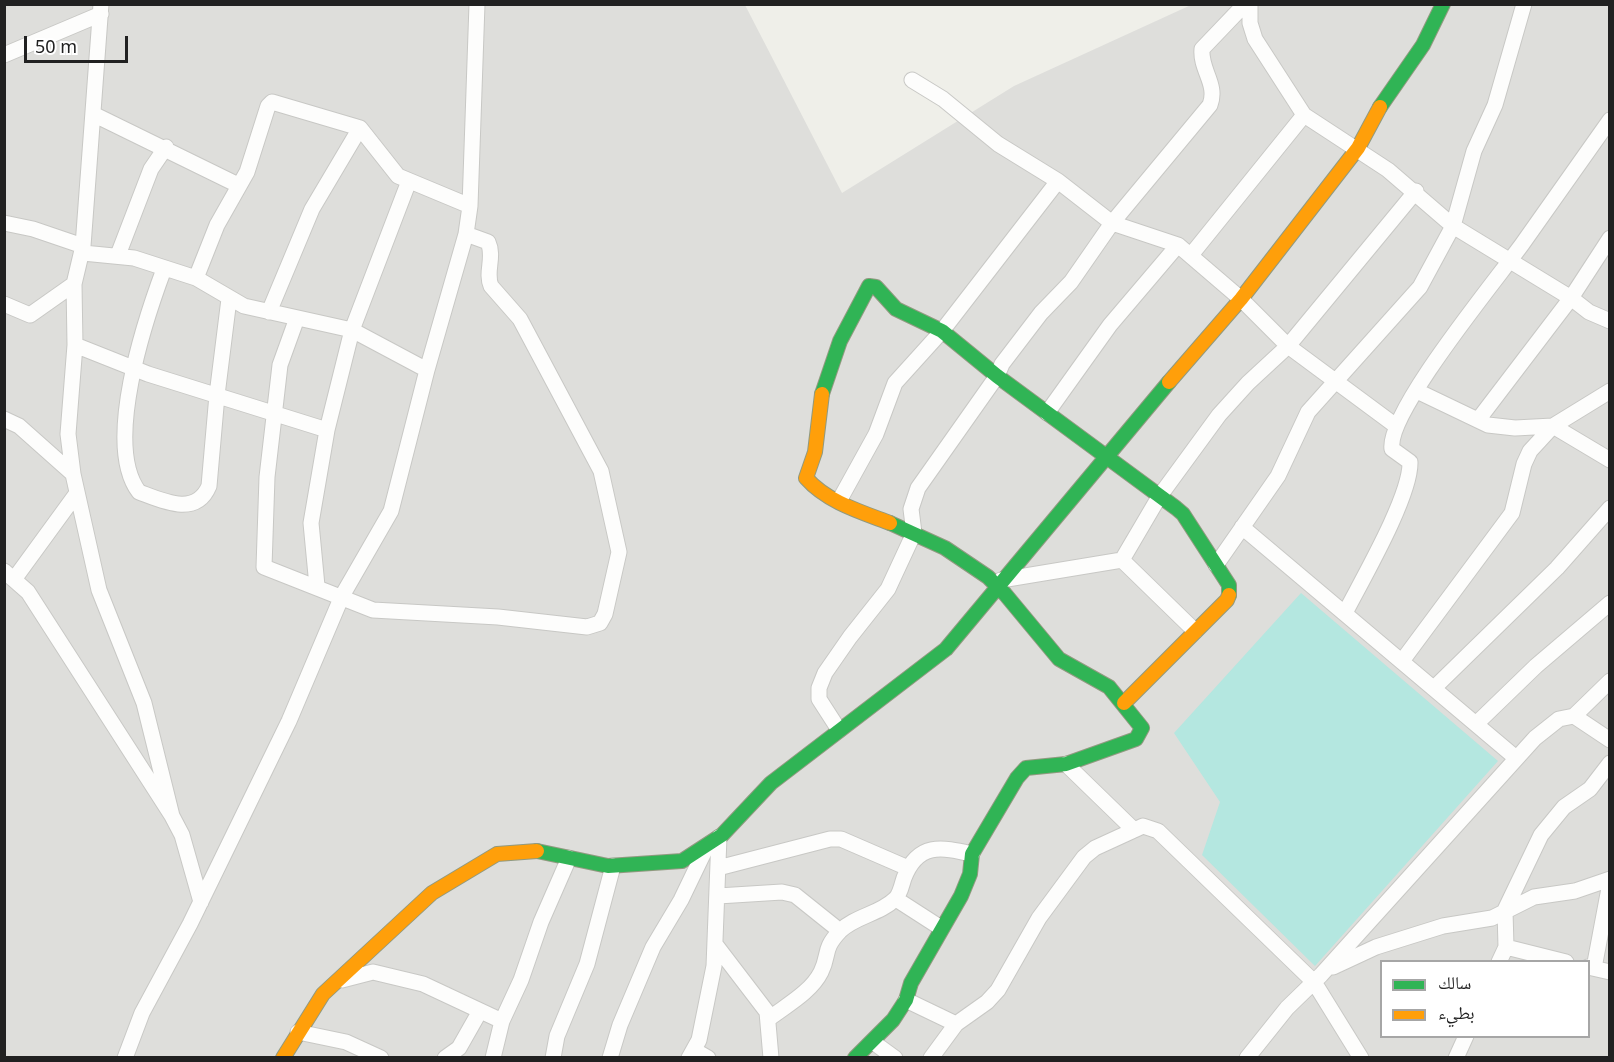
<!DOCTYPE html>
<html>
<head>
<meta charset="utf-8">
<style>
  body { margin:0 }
  #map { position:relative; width:1614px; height:1062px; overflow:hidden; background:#efefe9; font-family:"Noto Sans","Noto Naskh Arabic",sans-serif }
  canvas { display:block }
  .frame { position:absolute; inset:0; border:6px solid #212121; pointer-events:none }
  .legend { position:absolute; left:1380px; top:960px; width:210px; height:78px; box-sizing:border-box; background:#fff; border:2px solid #a6a6a6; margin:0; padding:8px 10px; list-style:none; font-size:18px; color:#212121 }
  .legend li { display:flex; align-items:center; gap:12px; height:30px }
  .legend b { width:30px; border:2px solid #a6a6a6 }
  .scale { position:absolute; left:24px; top:36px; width:104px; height:27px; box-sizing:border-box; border:3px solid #212121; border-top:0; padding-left:8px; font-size:18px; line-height:21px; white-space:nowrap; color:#212121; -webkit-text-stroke:4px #fff; paint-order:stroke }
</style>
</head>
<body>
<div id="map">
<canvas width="1614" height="1062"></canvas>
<div class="frame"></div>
<ul class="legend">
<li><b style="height:8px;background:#30b455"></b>سالك</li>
<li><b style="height:8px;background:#ff9f0a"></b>بطيء</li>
</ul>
<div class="scale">50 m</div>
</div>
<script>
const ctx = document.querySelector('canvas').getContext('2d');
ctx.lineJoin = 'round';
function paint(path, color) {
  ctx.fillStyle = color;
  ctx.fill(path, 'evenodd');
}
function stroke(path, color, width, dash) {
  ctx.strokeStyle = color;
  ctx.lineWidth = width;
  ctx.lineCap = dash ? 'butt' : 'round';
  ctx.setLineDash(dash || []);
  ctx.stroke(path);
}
const residential = new Path2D(`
  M5,5H745L842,193L1014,86L1191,5H1609V1057L5,1058ZM1382,962H1588V1036H1382Z`);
const pitch = new Path2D(`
  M1301,593L1498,761L1315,966L1202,855L1220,802L1174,733Z`);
const street = new Path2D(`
  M101,4L83,246L74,284L75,345L68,434L73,474L99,590L144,703L172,816
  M1250,4V23L1255,39L1304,115L1388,170L1453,226L1571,298L1589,312L1610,321
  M4,55L101,14
  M912,80L943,99L998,144L1058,181L1112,223L1178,245L1241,299L1288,346L1396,426
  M95,115L238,185
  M4,223L33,229L83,246
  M83,253L134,258L196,278L244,306L352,330L427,370
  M118,255L151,169L166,147
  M1191,255L1304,115
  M164,269C145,320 103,445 139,492C163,501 196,517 209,486L217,395L229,299
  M196,278L217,225L247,172L268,106L272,102L360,128L398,176L470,206
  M4,304L30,315L74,284
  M269,312L312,209L360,128
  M297,318L280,365L267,477L264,567L373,610L498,617L587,627L600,623L605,614L619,552L601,471L520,319L491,286C485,272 495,257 488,242L466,234
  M75,345L148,374L327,430
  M1417,391L1488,425L1515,428L1553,426L1610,460
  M1047,413L1110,325L1178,245
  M4,419L19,426L73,474
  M1478,420L1571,298L1610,238
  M839,501L876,434L895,383L942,331L1058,181
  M1242,527L1516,758
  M1122,560L1195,631
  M1216,565L1278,476L1308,412L1420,287L1453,226L1474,151L1495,105L1524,4
  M4,571L28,592L172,816L182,835L201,902
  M15,578L77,493
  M1001,580L1122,560L1159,497L1219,415L1248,383L1288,346L1416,191
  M317,586L311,523L327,430L352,330L409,181
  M1345,613C1362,580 1411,496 1410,462L1392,449C1386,413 1498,278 1523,243C1552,202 1581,161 1610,120
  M1402,661L1512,513L1524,464L1530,451L1553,426L1610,391
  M1434,688L1557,568L1610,508
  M1574,716L1610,740
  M1476,724L1536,666L1610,603
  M839,730L819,699V688L825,673L850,637L888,589L914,533L911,509L918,488L997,376L1002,364L1041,313L1071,282L1112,223L1210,105C1218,84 1200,70 1202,49L1245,4
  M1066,764L1134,830
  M718,868L830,839H841L908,868
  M718,896L782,892L795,895L840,931
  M896,899L941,928
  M715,944L767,1012L771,1058
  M1506,947L1566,962
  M1499,962L1506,947L1505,910L1541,835L1564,807L1590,789L1610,763
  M1333,967L1376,947L1443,926L1492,918L1534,897L1575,891L1610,879
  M1588,967L1610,972
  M1594,968L1610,883
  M342,980L373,972L423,984L502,1021
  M906,1000L956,1024
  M770,1018C787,1005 811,992 821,972C830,954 822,950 840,931C855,916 880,914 895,899C900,895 902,884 904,878C918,842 941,847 972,854
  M298,1032L346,1042L381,1058
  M873,1042L895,1058
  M694,1050L708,1058
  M125,1058L142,1013L190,924L289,721L342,596L391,511L427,370L466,234L470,206L477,4
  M445,1058L459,1048L480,1011
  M493,1058L502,1021L521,980L541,922L569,858
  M553,1058L557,1036L587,964L613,866
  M610,1058L620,1025L653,947L681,900L707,846
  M689,1058L699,1040L714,966L719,837
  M931,1058L956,1024L987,1002L998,990L1039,918L1084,857L1095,848L1143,826L1158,831L1314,982L1361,1058
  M1247,1058L1287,1008L1321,975L1535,738L1559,719L1574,716L1610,681
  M1456,1058L1466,1036`);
const fast = new Path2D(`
  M1380,107L1423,45L1443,4
  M822,394L840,341L869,286L876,287L896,309L942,331L997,376L1176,508L1183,514L1229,585V595
  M537,851L608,866L682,861L722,835L771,783L946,649L1169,382
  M855,1058L893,1020L906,1000L911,983L961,896L970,874L972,854L1017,778L1026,768L1066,764L1136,739L1142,728L1109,687L1059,659L1005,594L988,577L945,548L890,523`);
const slow = new Path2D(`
  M1169,382L1241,299L1358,148L1380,107
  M822,394L815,452L806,478C827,502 861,512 890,523
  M1124,703L1227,600L1229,595
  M283,1058L323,994L432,893L497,854L537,851`);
paint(residential, '#dededb');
paint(pitch, '#b4e7e0');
stroke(street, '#c8c8c5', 17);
stroke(fast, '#919a80', 16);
stroke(slow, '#919a80', 16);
stroke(street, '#fdfdfc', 15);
stroke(fast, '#30b455', 14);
stroke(slow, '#ff9f0a', 14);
</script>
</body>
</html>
